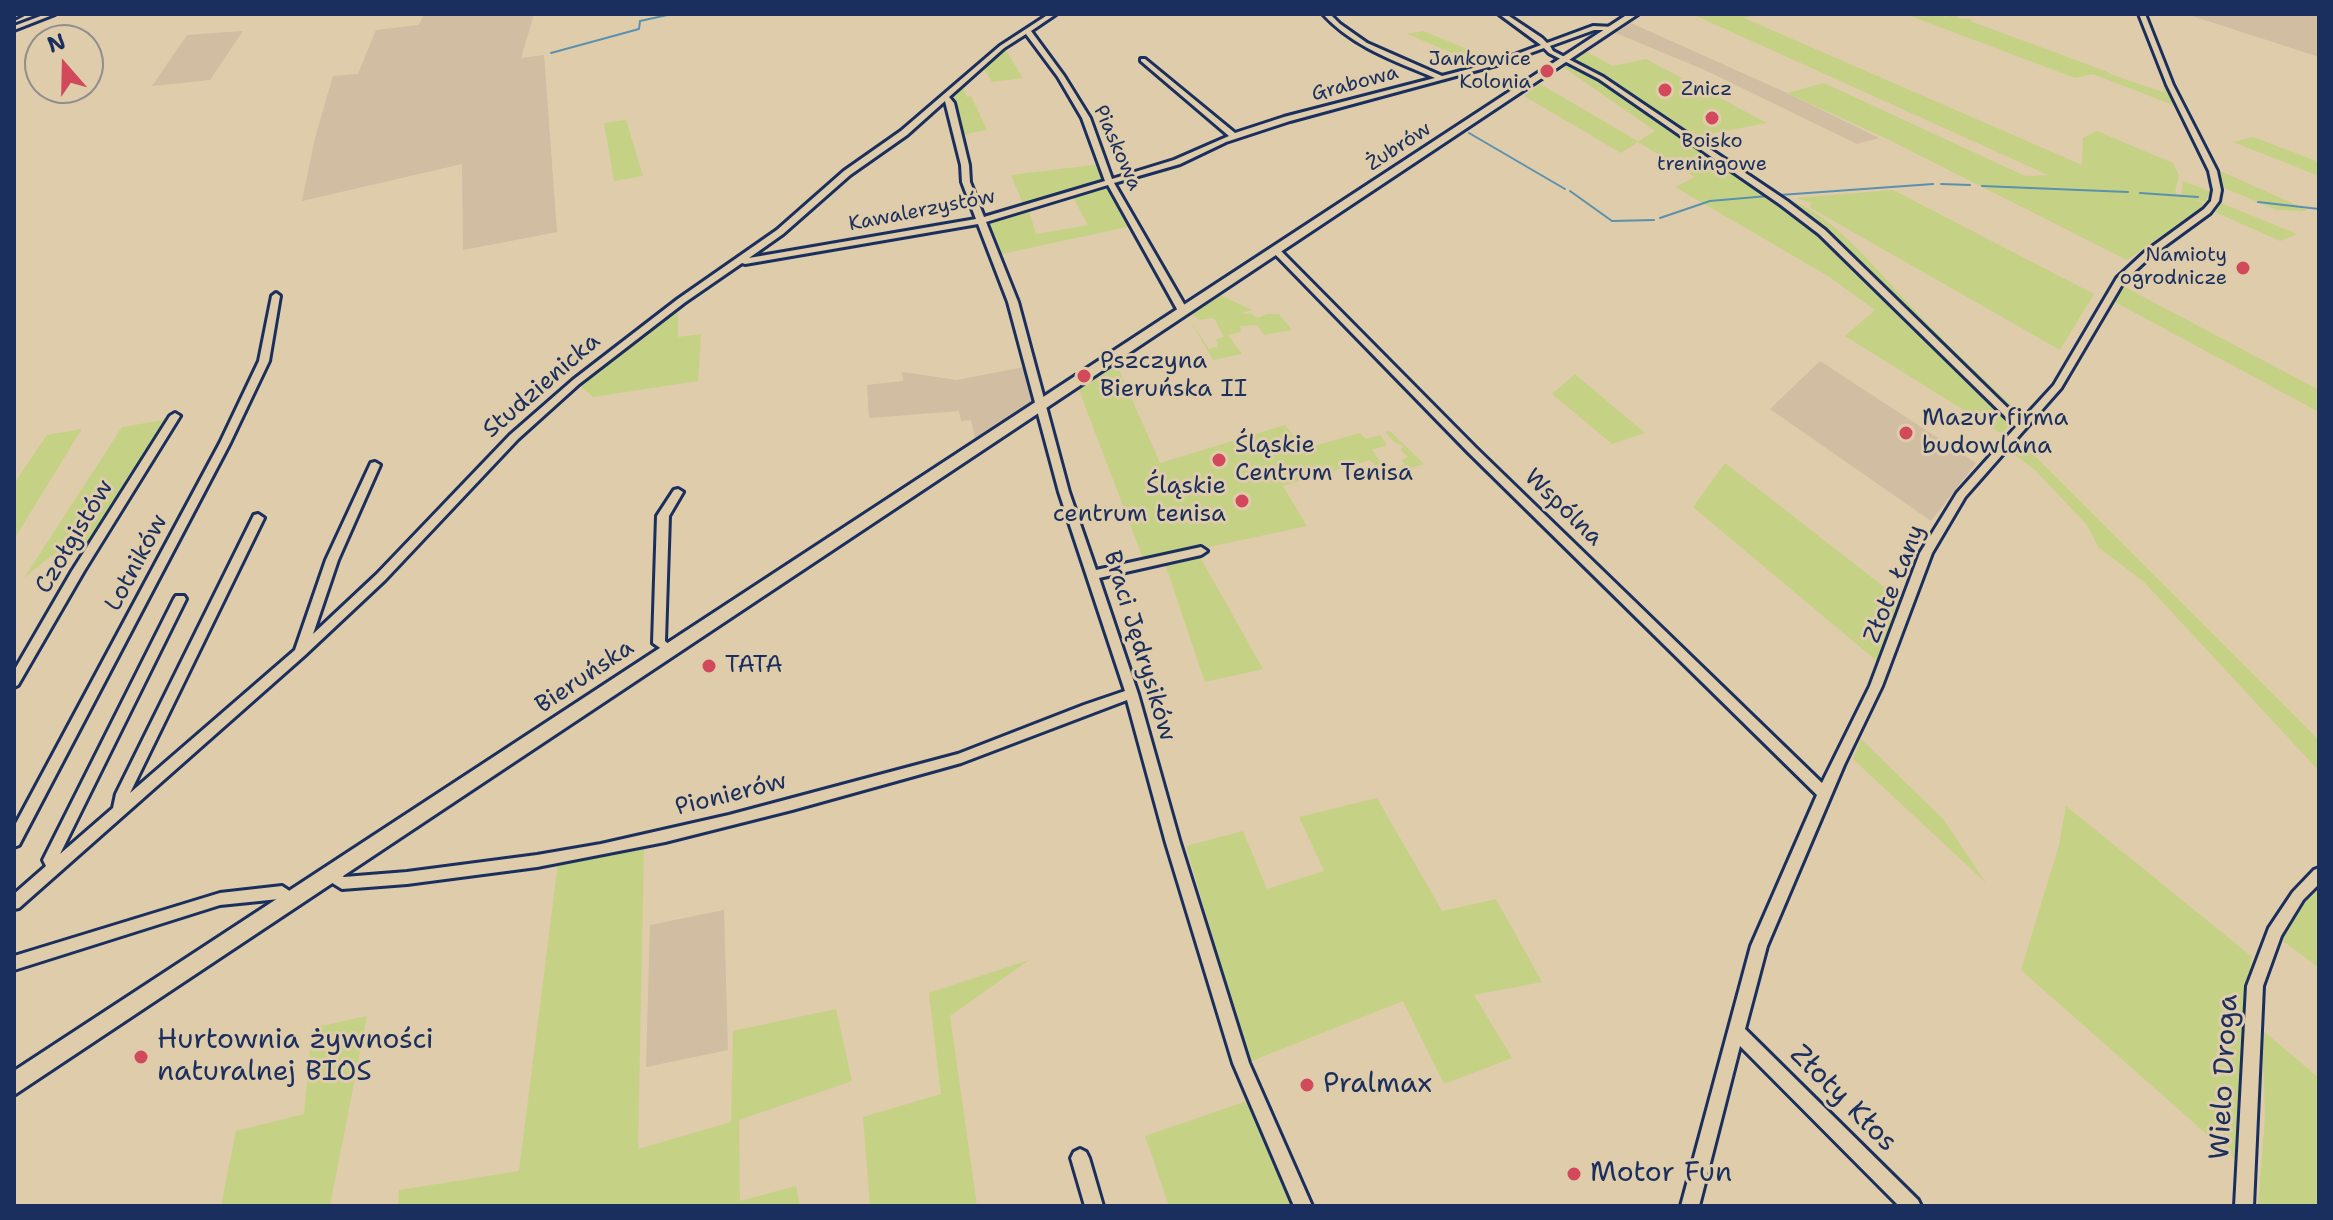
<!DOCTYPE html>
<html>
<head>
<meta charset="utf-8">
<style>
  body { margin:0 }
  #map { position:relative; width:2333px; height:1220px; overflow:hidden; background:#deccaa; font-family:"Shantell Sans",sans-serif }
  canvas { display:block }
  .frame { position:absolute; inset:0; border:16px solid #1b2f5e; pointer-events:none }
  .north { position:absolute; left:24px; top:24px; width:80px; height:80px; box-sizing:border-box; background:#deccaa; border:2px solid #908d8c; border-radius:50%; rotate:340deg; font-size:22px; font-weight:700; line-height:32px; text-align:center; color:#1b2f5e }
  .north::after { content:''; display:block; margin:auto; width:28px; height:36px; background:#d1495b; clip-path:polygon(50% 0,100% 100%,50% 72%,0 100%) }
</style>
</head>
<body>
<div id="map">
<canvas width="2333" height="1220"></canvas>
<div class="frame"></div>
<div class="north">N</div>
</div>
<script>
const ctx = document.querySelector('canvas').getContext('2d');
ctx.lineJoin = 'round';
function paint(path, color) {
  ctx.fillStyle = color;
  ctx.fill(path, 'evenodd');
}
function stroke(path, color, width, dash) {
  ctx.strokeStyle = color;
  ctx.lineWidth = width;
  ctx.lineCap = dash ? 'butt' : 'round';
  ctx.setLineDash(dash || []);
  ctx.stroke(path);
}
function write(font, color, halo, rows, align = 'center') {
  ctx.font = font + ' "Shantell Sans",sans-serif';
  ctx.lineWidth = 6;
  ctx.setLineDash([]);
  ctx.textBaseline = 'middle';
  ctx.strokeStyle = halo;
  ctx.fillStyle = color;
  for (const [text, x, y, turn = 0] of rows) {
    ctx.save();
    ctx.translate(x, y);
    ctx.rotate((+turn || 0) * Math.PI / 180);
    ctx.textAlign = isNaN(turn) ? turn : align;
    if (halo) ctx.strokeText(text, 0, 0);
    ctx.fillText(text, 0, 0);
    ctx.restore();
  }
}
const built = new Path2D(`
  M424,14H534L521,58L544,55L557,232L463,250L462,164L302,201L315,138L333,76L358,74L376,30L419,25Z
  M2186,14H2319V57L2214,23Z
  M1631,23L1787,93L1879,138L1857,144L1707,71L1616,33Z
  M243,31L210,80L152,86L187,35Z
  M1820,361L1976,463L1931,521L1770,409Z
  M1024,367L1033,405L976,442L971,420L961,421L959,411L869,418L867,385L903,381L902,372L957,380Z
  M724,910L728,1050L646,1067L650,925Z`);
const green = new Path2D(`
  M1692,14H1761L1744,18L2082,165L2083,138L2097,131L2173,163L2179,175L2175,193L2187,199L2181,196L2183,181L2211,192L2205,202L2191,199L2203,203L2202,207L2127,260L1887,139L1787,93L1824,83L2025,176L2048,175Z
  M1905,14L1928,17L1925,14H1944L1941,15L1947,18L1945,16L1962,14L1956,18L1973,19L1970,21L2105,71C2110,75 2149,87 2160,91L2165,92L2163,86L2167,87L2173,105L2093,74L2075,78Z
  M1423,31L1499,62L1483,66L1407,34Z
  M1004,47L1023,78L992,82L983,67Z
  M1587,52L1613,66L1646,59L1767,123L1693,137L1572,60Z
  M1573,63L1705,151L1819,234L2009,424L2002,434L1845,336L1875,310L1828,276L1675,187L1695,177L1638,142L1621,153L1524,96L1540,84L1638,141L1655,131L1563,67Z
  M962,85L967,97L971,96L987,130L962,135L950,97Z
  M626,120L643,176L614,181L604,123Z
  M2253,137L2319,162V176L2233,142Z
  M1101,164L1107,181L1024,206L1011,175Z
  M2218,170L2303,208L2307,211L2277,210L2222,187Z
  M1107,183L1132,226L997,255L983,222L1028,208L1036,234L1088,225L1071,194Z
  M1893,190L2094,294L2060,350L1809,207L1812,203L1796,198Z
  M1785,199C1831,211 1874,268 1906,301C1941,339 1979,374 2016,410L2014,416L1846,250Z
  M2221,203L2297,234L2280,241L2215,212Z
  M2123,286L2319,390V412L2113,301Z
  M1220,295L1252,310L1243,312L1245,314L1250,313L1258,318L1267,314H1279L1292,330L1264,335L1257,325L1240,326L1241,332L1228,335L1242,354L1213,360L1190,320L1209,349L1218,347L1216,339L1224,337L1214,318L1199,320L1192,314Z
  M678,305V337L701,334L698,381L593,397L577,383Z
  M1117,365L1160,463L1285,425L1298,441L1304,440L1310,447L1360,433L1366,439L1380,435L1387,445L1372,450L1387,472L1405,464L1401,460L1408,457L1401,450L1403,446L1394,442L1385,432L1390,431L1424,464L1385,476L1370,460L1283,486L1307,526L1144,561L1079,390Z
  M1575,374L1645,433L1612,444L1552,394Z
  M178,410L143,469L131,471L88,546L51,556L24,578L122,427L170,419Z
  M82,429L14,539V484L47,435Z
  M2016,447L2034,455L2319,740V771L2144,582L2098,547L2087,525L2035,470L2010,451Z
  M1725,463L1902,601L1879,663L1693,507Z
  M1199,555L1263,669L1205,682L1165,564Z
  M1861,739L1944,820L1986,883L1853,759Z
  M1377,798L1442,911L1496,899L1542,982L1474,995L1512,1058L1444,1084L1403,1001L1249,1062L1186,846L1243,831L1267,889L1324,871L1299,817Z
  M2066,806L2251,956L2246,1169L2021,970L2059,845Z
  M644,848L638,1149L731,1122L733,1031L836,1009L852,1081L739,1120L740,1201L796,1186L800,1206H398L399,1190L519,1171L558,863Z
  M2319,886V968L2279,938L2297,908Z
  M1029,960L950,1016L977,1206H870L863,1117L941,1094L929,993Z
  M367,1016L330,1206H221L236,1131L304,1114L312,1028Z
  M2262,1030L2319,1078V1206H2258L2265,1117Z
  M1247,1101L1296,1206H1169L1145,1136Z`);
const stream = new Path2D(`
  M551,53L639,29L640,21L672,14
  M1525,80L1554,61
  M1485,107L1522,82
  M1466,119L1478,111
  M1469,133L1565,189
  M1444,134L1464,120
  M1431,142L1438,138
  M1400,163L1416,152
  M1941,184L1970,185
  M1982,186L2128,192
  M1570,191L1612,221L1654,220
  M2140,193L2198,197
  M1780,195L1933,184
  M2258,202L2319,209
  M1660,218L1710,201L1768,196`);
const minor = new Path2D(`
  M46,14H55L14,30V26Z
  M1049,14H1056L1031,31L1064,76L1090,118L1112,179L1174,160L1229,136L1141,61V59H1145L1235,133L1284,117L1435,78C1395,61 1353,47 1323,14H1330L1340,24L1367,43L1442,76L1496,62L1541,45L1499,14H1506L1542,38L1547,43L1593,26L1614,27L1615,28L1612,30H1594L1550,46L1553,51L1603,77L1787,201L1825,230L2021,421L2054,385L2117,278L2145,252L2204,209L2211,201L2213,190L2209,171L2167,85L2139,14H2145L2173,85L2217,171L2221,190L2219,201L2210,213L2151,256L2124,281L2061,388L1965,497L1932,553L1882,686L1844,765L1767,946L1745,1029L1918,1200L1921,1206H1899L1740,1046L1699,1206H1681L1751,946L1817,795L1468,452L1271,250L1278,248L1476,448L1822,783L1870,686L1920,553L1957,493L2016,427L1819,234L1781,205L1599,79L1549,53L1544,48L1500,64L1290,121L1226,142L1180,164L1114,183L1188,311L1186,313H1180L1178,311L1108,185L986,222L1018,302L1069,492L1096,570L1201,547L1207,551L1201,555L1099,578L1138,694L1180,843L1249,1063L1312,1206H1294L1233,1063L1166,843L1127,700L961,763L792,810L665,842L537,867L407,884L342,889L326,879L324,875L326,871L331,869L344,877L407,872L537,855L601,844L729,815L958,754L1084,705L1125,691L1059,492L1008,302L978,224L745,264L742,263L684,303L579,384L518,439L385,580L304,656L19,908L14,909V894L46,866L43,860L174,599L176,596H184L186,599L60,854L113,808L116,794L254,515L258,514L264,518L130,793L295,650L326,560L371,463L375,462L380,465L338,560L313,634L377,574L510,435L573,380L678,299L777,230L844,171L901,131L1000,46ZM1026,34L1058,77L1082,118L1105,181L984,217L970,182L969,165L954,103L949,97L1004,48ZM945,101L961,165L962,182L976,219L749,258L783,234L850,175L907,135Z
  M276,293L280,296L269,361L230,443L19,845L14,847V827L220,443L259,361L272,296Z
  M175,413L180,416L84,571L18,685L14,687V671L72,571L170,416Z
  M678,489L683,492L669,516L665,641L675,650L669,654L653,643L657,516L674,490Z
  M2319,868V884L2303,900L2281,936L2263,986L2253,1206H2235L2247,986L2269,928L2293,892L2314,870Z
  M282,886L297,896L299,900L297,904L292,906L279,899L220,905L14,970V956L220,893Z
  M1080,1149L1086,1152L1089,1158L1103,1206H1085L1071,1158L1074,1152Z`);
const major = new Path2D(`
  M14,14H22L14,18Z
  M1628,14H1638L14,1095V1071Z`);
const markers = [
  [1547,71,8,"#d1495b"],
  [1665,90,8,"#d1495b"],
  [1712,118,8,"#d1495b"],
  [2243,268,8,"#d1495b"],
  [1084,376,8,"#d1495b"],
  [1906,433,8,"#d1495b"],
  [1219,460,8,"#d1495b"],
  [1242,501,8,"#d1495b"],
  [709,666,8,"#d1495b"],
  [141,1057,8,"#d1495b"],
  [1307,1085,8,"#d1495b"],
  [1574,1174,8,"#d1495b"]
];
const farPoinames = [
  ["Jankowice",1531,60],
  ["Kolonia",1531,83],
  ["Znicz",1681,90,"left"],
  ["Boisko",1712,142,"center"],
  ["treningowe",1712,165,"center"],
  ["Namioty",2227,256],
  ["ogrodnicze",2227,279]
];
const farStreetnames = [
  ["Grabowa",1355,84,-15],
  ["Żubrów",1399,147,-33],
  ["Piaskowa",1117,148,66],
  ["Kawalerzystów",922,211,-11]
];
const poiNames = [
  ["Pszczyna",1100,362],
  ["Bieruńska II",1100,390],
  ["Mazur firma",1922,419],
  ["budowlana",1922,447],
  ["Śląskie",1235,446],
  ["Centrum Tenisa",1235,474],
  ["Śląskie",1226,487,"right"],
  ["centrum tenisa",1226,515,"right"],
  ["TATA",725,666]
];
const streetNames = [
  ["Studzienicka",542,386,-41],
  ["Wspólna",1563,508,44],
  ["Czołgistów",75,537,-59],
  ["Lotników",137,563,-62],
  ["Złote Łany",1895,584,-68],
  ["Braci Jędrysików",1139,646,73],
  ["Bieruńska",585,677,-34],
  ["Pionierów",731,795,-14]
];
const nearPoinames = [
  ["Hurtownia żywności",157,1041],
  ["naturalnej BIOS",157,1073],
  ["Pralmax",1323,1085],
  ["Motor Fun",1590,1174]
];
const nearStreetnames = [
  ["Wielo Droga",2225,1077,-87],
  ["Złoty Kłos",1843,1099,45]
];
paint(built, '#d0bda2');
paint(green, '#c5d285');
stroke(stream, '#5b91ae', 2);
stroke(minor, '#1b2f5e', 6);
stroke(major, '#1b2f5e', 6);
paint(minor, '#deccaa');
paint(major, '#deccaa');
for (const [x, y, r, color] of markers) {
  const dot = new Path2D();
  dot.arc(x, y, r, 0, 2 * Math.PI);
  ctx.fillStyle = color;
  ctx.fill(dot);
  stroke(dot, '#deccaa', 3);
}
write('20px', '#1b2f5e', '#deccaa', farPoinames, 'right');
write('20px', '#1b2f5e', '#deccaa', farStreetnames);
write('24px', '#1b2f5e', '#deccaa', poiNames, 'left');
write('24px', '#1b2f5e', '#deccaa', streetNames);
write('28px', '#1b2f5e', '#deccaa', nearPoinames, 'left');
write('28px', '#1b2f5e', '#deccaa', nearStreetnames);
</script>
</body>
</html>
